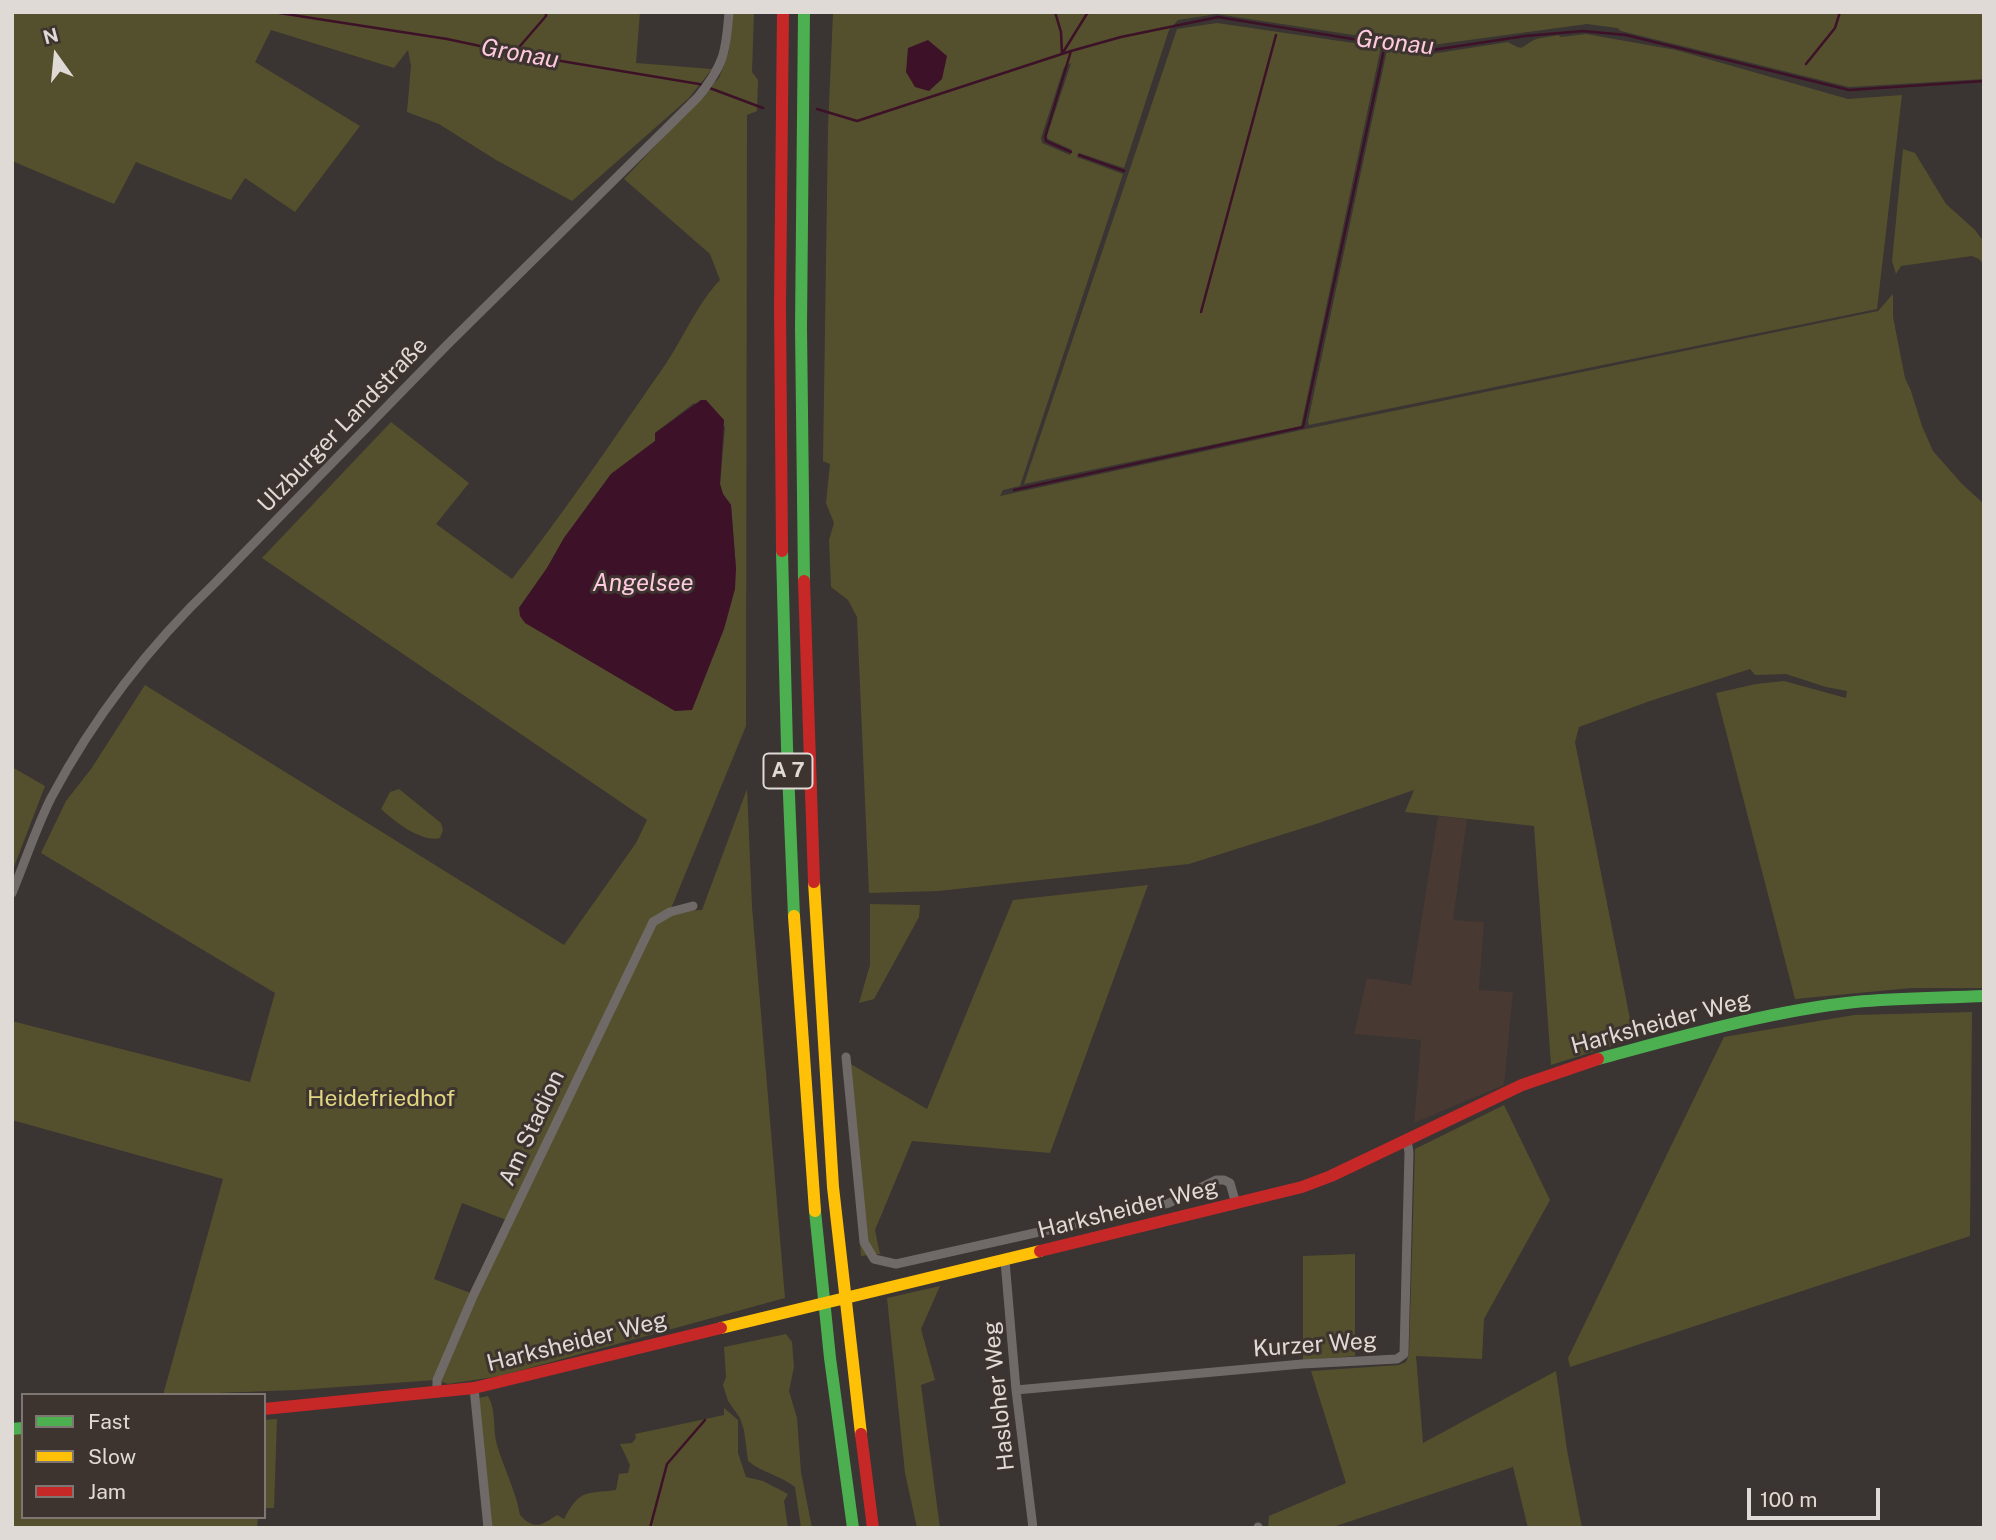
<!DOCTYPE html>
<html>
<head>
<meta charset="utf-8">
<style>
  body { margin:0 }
  #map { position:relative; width:1996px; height:1540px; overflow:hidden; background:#3a3432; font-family:"Public Sans",sans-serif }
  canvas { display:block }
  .frame { position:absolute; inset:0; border:14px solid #e0dad7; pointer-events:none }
  .legend { position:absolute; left:21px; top:1393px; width:245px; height:126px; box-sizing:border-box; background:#3d332f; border:2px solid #7e7672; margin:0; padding:9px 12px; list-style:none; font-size:21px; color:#e0dad7 }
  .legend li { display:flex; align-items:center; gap:14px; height:35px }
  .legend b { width:35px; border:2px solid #7e7672 }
  .north { position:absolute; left:21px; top:21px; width:70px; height:70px; -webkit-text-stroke:5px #3d332f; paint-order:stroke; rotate:345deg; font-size:19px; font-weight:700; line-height:28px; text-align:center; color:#e0dad7 }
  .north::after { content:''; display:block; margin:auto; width:24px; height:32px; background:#e0dad7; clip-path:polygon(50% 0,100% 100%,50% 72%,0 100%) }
  .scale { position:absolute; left:1747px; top:1488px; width:133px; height:32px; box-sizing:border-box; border:4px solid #e0dad7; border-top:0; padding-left:9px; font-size:21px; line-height:24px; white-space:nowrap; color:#e0dad7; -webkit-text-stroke:5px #3d332f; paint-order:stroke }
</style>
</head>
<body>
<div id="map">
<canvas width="1996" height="1540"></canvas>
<div class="frame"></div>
<ul class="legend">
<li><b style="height:9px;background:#4caf50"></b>Fast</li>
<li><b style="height:9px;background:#ffc107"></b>Slow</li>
<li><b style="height:9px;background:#c62828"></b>Jam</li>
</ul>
<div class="north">N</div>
<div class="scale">100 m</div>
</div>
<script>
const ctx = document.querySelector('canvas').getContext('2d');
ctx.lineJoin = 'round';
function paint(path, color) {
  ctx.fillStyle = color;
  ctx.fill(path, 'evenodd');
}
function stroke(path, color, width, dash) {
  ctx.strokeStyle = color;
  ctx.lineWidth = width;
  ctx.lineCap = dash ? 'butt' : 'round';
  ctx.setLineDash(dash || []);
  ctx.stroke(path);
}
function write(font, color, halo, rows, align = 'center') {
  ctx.font = font + ' "Public Sans",sans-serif';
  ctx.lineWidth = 6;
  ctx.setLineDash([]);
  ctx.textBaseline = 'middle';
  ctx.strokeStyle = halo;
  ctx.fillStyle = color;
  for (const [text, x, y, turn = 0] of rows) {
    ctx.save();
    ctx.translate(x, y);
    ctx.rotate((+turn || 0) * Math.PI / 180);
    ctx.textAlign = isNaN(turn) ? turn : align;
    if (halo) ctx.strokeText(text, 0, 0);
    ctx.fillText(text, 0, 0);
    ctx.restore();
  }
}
const built = new Path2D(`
  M1438,816L1467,819L1453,920L1484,922L1479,990L1513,992L1504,1085L1414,1123L1421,1040L1354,1034L1367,978L1411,985Z`);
const green = new Path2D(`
  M12,12H640L636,63L712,69L689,98L572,201L496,160L439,124L407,112L411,66L408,50L394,68L271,30L255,62L360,126L295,212L245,178L231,200L136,162L114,204L12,161Z
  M731,12H754L752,72L758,80L757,111L747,115L746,726L670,911L702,910L747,789L752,907L785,1298L500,1376L448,1384L436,1380L297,1390L163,1395L223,1179L12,1120V1021L250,1082L275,993L41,853L66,801L91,769L145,685L564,945L636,843L647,820L262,558L391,422L469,483L436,524L512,579C566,510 615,437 665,365C684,337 697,304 720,280L710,254L624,179L719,78L729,51ZM694,403L725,427L720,484L723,494L731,505L736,569L519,608L547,568L564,538L611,474L655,441V433ZM462,1203L509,1221L473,1294L434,1279Z
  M1984,12V79L1849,87L1621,31L1617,28L1587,24L1425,46L1217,14L1178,20L1169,30L1124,168L1079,153L1077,157L1123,174L1020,486L1003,490L1000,496L1306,429L1878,311L1893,294V317L1905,378L1911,391L1922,426L1933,451L1962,484L1984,504V988H1911L1795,999L1716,693L1756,684L1784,681L1846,698L1847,691L1826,687L1786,674L1755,675L1750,669L1650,701L1579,727L1575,742L1634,1039L1551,1065L1534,826L1405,812L1414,790L1319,823L1189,864L938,891L869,893L857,617L848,600L831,587L829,540L834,523L826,503L830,464L823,461L828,128L833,13ZM1071,63L1047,136L1048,139L1072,150L1070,155L1042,143L1041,138L1064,67Z
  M1217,23L1381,47L1301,426L1024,484L1177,29Z
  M1586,34L1676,50L1848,99L1902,95L1877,309L1309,425L1308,421L1387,50L1425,55L1508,42C1525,52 1520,47 1534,40C1540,37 1551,37 1558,35L1561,37Z
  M1903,149L1915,153L1946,204L1975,230L1984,242V265L1979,259L1972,256L1901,266L1896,274L1892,261Z
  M12,767L45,786L12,872Z
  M399,789L441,823L443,830L440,838C422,843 394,821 381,809L390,792Z
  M1148,885L1050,1153L912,1141L875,1230L880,1254L861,1256L845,1074L849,1063L927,1109L1013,900Z
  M870,904L920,905L919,917L874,999L859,1003L870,965Z
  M1972,1012L1970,1236L1570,1367L1568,1358L1724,1037L1854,1015Z
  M1504,1105L1550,1200L1484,1319L1482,1359L1416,1356L1423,1443L1556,1371L1567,1450L1582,1528H1528L1513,1467L1330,1528H1268L1269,1516L1346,1483L1311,1371L1399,1365L1406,1362L1409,1354L1415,1149Z
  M1355,1254V1356L1303,1360V1256Z
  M940,1286L921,1329L935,1380L921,1385L940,1528H917L905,1473L887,1298Z
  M786,1334L792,1342L794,1367L789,1391L797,1418L801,1472L812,1528H801L795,1487C780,1475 762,1473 748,1461L744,1430L740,1418L728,1401L723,1385L726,1377L724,1347Z
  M488,1396C497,1412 492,1428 497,1445C504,1469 516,1491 520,1515C534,1530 541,1526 557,1515L564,1519C580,1489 585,1494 616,1490L619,1474L628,1473L630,1465L620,1444L632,1443L636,1438L635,1434L724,1415V1408L738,1420V1453L746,1477L763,1481L788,1494L784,1501L788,1528H490L479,1404V1398Z
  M277,1419L274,1508H264V1420Z
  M23,1434V1517H258L257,1528H12V1435Z`);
const water = new Path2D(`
  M928,40L947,56L942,79L929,91L915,87L906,72L908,48Z
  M701,400H706L724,420L720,484L723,494L731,505L736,569L735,589L724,629L692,710L675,711L525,623L520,616L519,608L547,568L564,538L611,474L655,441V433Z`);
const stream = new Path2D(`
  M273,12L447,39L513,53L699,84L763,108
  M1055,12L1061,32L1062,54
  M1071,51L1045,137L1046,141L1071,152
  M514,53L546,16V12
  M1062,54L1088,12
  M1806,64L1835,28L1840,12
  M817,109L857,121L1071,51L1121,37L1218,17L1426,51L1525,36L1583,31L1626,35L1849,90L1984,81
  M1079,155L1124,171
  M1201,312L1276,35
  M1014,490L1303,427L1385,45
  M650,1528L667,1464L705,1420`);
const street = new Path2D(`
  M12,893C25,862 36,828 51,798C94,717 150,645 216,582L447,345L698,97C724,65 726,52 729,12
  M846,1057L864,1242L874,1259L896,1264L1169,1203L1216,1180H1224L1230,1183L1236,1204
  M1005,1261L1016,1390L1033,1528
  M474,1388L488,1528
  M1016,1390L1302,1364L1397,1359L1404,1354L1409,1152L1407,1141
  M437,1393V1380L474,1294L653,922L670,912L693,906
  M1258,1528V1527`);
const fast = new Path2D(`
  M804,12L801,327L804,581
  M782,551L787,747L794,916
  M1598,1059C1680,1037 1770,1011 1855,1002C1898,998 1941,998 1984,996
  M815,1211L830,1358L853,1528
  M12,1429L23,1428`);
const slow = new Path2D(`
  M814,882L833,1187L861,1434
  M794,916L815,1211
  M721,1328L1040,1251`);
const jam = new Path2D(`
  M782,551L780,306L783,12
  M804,581L814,882
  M1040,1251L1302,1187L1331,1176L1522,1085L1598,1059
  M264,1409L474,1388L721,1328
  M861,1434L873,1528`);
const shields = [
  [788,771,49]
];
const shieldNames = [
  ["A 7",788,771]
];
const streetNames = [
  ["Ulzburger Landstraße",343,425,-46],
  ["Harksheider Weg",1661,1023,-15],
  ["Am Stadion",532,1128,-65],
  ["Harksheider Weg",1128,1209,-14],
  ["Harksheider Weg",577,1342,-14],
  ["Kurzer Weg",1315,1345,-4],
  ["Hasloher Weg",999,1396,-96]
];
const parkNames = [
  ["Heidefriedhof",381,1099]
];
const waterNames = [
  ["Gronau",1395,43,6],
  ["Gronau",520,54,10],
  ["Angelsee",643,584]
];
paint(built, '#483932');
paint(green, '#54502d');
paint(water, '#3d1127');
stroke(stream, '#3d1127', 2.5);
stroke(street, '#6f6a68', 9);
stroke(fast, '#4caf50', 12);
stroke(slow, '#ffc107', 12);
stroke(jam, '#c62828', 12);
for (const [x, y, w] of shields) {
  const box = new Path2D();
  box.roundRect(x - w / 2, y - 17.5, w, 35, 5);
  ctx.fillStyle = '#3d332f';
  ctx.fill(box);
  stroke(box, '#e0dad7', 2);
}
write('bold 21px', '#e0dad7', null, shieldNames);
write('23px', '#e0dad7', '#3d332f', streetNames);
write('23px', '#e1d780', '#3d332f', parkNames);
write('italic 24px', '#ffcae0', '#3d332f', waterNames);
</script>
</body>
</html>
